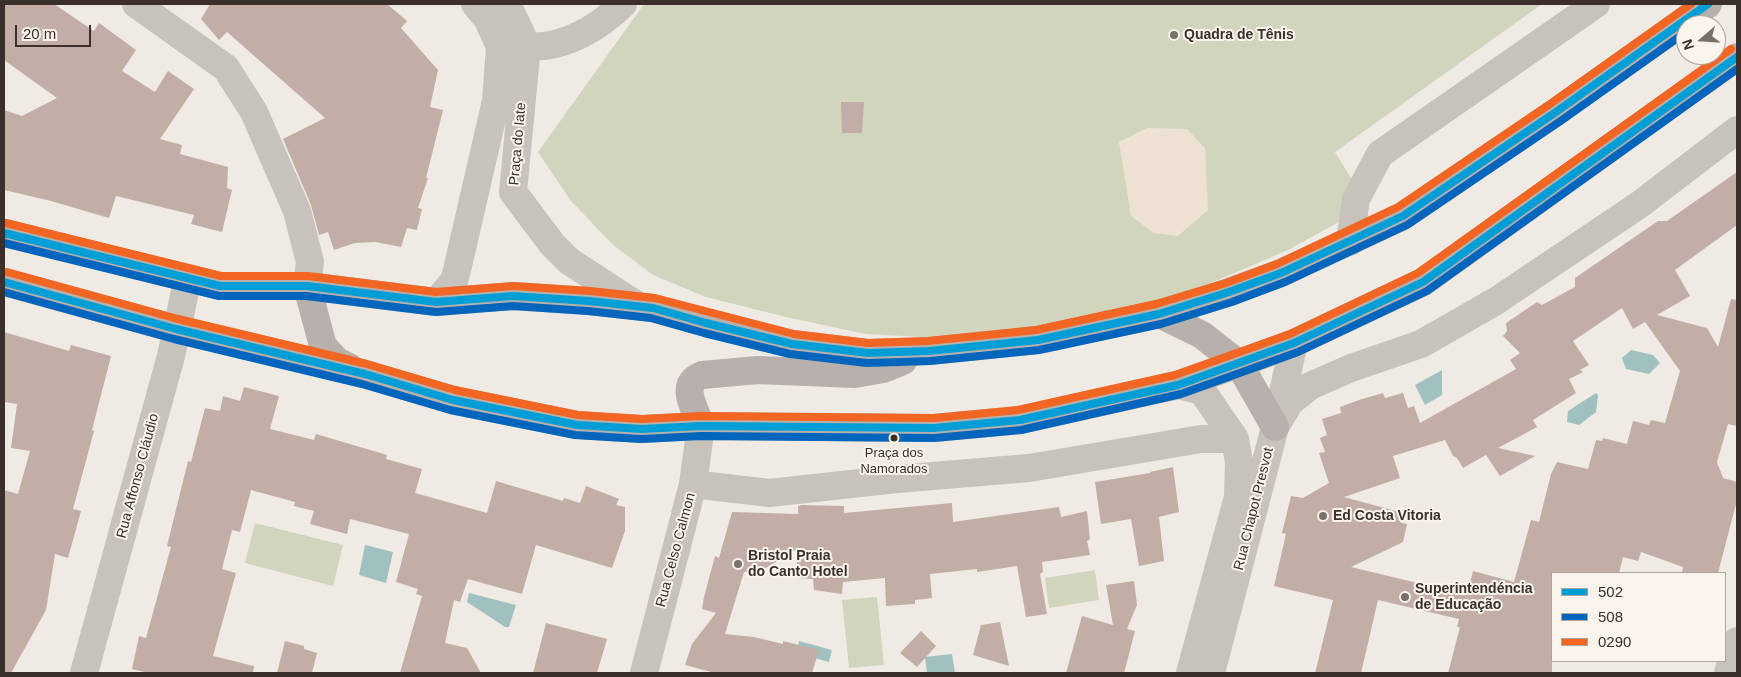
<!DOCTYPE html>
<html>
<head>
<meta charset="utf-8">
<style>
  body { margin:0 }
  #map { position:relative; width:1741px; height:677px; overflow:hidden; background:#efeae4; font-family:Helvetica,sans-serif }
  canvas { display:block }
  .frame { position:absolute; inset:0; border:5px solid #3a2f2a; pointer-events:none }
  .legend { position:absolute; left:1551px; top:572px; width:175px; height:90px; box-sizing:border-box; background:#faf4ec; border:1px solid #ada59e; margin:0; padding:6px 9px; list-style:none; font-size:15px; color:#3a2f2a }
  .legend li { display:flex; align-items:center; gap:10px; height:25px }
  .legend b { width:25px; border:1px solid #ada59e }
  .north { position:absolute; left:1676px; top:15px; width:50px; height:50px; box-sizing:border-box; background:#faf4ec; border:1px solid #ada59e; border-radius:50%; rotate:251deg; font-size:14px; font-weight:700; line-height:20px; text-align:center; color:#3a2f2a }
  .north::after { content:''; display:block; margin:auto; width:18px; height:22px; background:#79706b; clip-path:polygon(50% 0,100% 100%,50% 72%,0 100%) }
  .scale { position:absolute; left:15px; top:25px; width:76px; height:22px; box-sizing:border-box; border:2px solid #3a2f2a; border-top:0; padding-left:6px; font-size:15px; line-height:18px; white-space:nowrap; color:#3a2f2a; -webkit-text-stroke:4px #faf4ec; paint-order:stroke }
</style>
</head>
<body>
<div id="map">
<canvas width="1741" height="677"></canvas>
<div class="frame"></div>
<ul class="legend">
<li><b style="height:6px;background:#009ed6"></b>502</li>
<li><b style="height:6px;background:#0065bd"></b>508</li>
<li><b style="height:6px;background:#f26522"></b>0290</li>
</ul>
<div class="north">N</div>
<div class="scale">20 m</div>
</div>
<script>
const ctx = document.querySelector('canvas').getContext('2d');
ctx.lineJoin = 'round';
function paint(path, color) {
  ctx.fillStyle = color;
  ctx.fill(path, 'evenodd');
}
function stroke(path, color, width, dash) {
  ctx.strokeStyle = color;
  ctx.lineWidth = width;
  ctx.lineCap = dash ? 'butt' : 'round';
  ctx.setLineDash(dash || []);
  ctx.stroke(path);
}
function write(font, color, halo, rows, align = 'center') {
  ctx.font = font + ' Helvetica,sans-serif';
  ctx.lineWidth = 4;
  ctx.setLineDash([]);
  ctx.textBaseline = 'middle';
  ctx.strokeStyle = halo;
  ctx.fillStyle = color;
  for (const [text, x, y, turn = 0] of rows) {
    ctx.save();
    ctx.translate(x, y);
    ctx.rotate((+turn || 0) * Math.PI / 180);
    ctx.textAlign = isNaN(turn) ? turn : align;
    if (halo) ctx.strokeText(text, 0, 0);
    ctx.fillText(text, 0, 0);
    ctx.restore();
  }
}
const green = new Path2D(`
  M644,4H1542L1335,152L1368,206L1288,250L1211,283L1134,308L979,340L865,334L786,317L706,297L653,275L612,244L571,201L538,152Z
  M255,523L343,545L333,586L245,563Z
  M1095,570L1099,600L1049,608L1045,578Z
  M877,597L884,665L849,668L842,600Z`);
const plaza = new Path2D(`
  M1147,128L1187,129L1205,148L1208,210L1178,236L1154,233L1131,216L1119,142Z`);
const water = new Path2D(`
  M1631,350L1653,355L1660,363L1649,374L1626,369L1622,358Z
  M1442,370V395L1425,405L1415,385Z
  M1596,393L1598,395L1596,412L1579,425L1567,422L1568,411Z
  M365,545L393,552L386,583L359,575Z
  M469,593L516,605L509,627H505L467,602Z
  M799,641L832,650L829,662L797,653Z
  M952,654L955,673H927L925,657Z`);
const building = new Path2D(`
  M4,4H54L94,31L99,23L136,50L122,71L155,92L168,71L194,89L160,139L182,145L180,154L228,167L227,188L232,190L222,232L191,224L194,215L116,196L109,218L51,201L4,190V110L22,116L57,98L4,60Z
  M210,4H387L407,21L401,28L438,70L430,107L443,110L426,178H428L418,208L422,209L417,230L407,228L401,247L375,242L355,243L334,250L328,232L319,235L311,205L283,139L325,118L227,32L219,40L201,19Z
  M841,102H864L862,133H842Z
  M1737,172V225L1675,270L1690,296L1657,315L1707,328L1718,347L1731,299L1737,300V426L1728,424L1717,462L1723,478L1737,482V500L1718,573H1682L1683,567L1641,552L1638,561L1623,557L1619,573H1552V673H1448L1460,627H1457L1459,619L1378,600L1361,673H1315L1333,600L1274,586L1286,534L1282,533L1291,496L1303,498L1329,483L1319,453L1325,452L1320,438L1327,435L1322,419L1341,413L1340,407L1359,400L1383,393L1385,398L1403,393L1408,408L1414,406L1420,423L1516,369L1510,360L1520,353L1503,336L1507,331L1506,323L1537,302L1542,305L1575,287V278L1658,221H1667ZM1622,308L1633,329L1645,322L1680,371L1665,423L1651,420L1649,425L1633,421L1627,444L1603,438L1602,441L1596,440L1588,469L1557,462L1551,474L1539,522L1531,520L1514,582L1473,571L1467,595L1351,567L1403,542L1407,524L1401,523L1403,513L1344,497L1400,478L1393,456L1445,440L1453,456L1457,458L1463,468L1486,455L1500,476L1535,456L1498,448L1537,427L1533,420L1576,393L1569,379L1583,372L1580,370L1589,365L1573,341Z
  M4,332L69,351L71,345L111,356L92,430L94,431L73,509L81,511L68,558L55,554L46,610L11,673H4V490L18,494L30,451L11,448L17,404L4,402Z
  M244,387L279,396L270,429L314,440L316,434L387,455L386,459L422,469L415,493L487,513L496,481L563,501L564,498L580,503L586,486L619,499L616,505L625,507V531L612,568L536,545L522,594L468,579L460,602L454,600L445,643L467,648L481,673H400L422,596L416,594L418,589L396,582L409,534L350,519L347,534L310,524L314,511L294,506L295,502L251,490L240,532L232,530L222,569L236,573L213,656L254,666L253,673H149L132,669L139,636L146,638L171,547L167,546L188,461L191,462L205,408L220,411L223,396L240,401Z
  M1173,467L1179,512L1159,517L1164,561L1139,566L1131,519L1101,524L1095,482L1150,473V472Z
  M952,503L953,522L1059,507L1061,517L1087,511L1090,539L1087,541L1090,555L1042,562L1043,572L1040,574L1047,614L1026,617L1017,566L977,572V569L930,574L932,598L915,600V604L886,606L885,578L843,582L842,594L814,590L813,579L797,578V549L759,572H744L725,634L754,637L783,644V641L819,650L812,673H715L685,665L692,644L716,613L702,609L704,597L715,556L719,558L732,512L798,514V506L802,505L844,506V513Z
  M1134,581L1137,605L1127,629L1135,631L1124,673H1066L1082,616L1113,625L1106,585Z
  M1000,622L1009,666L973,655L981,625Z
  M546,623L607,639L597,673H533Z
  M921,631L936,646L917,667L900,653Z
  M285,641L304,646V649L317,653L312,673H277Z`);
const minor = new Path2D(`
  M136,4L226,68L254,112L297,211L310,262L307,286
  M507,4L527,46
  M509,46C520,46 533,47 544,46C574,42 602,24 623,4
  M527,46L513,192L552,244L569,261L638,306
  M1350,242L1356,199L1380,154L1596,4
  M436,302L454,281L457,270L496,101L500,47L488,20L475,4
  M1178,385L1202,391L1235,439L1239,462L1238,497L1190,673
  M1275,427L1290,402L1310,386L1351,368L1421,344L1496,301L1639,205L1737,130
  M693,484L769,493L897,479L1029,468L1201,439H1235
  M84,673L171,356L188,278
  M644,673L693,484L701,426
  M1211,673L1275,427L1294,343
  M1728,673L1737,641`);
const major = new Path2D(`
  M4,233L220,286H307L436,302L513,296L589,301L653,308L706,323L792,344L868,353L929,351L1038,340L1159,314L1229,292L1281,273L1403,216L1556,112L1708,4
  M4,282L176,329L365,374L453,400L577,425L642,429L701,426L934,428L1020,420L1178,385L1239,364L1294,343L1423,282L1737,57
  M307,286L323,346L337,361L349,367
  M1159,314L1202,335L1239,364L1275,427
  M701,426C695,408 678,384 702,375L758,370L855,374L883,369L903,361`);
const bus1 = new Path2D(`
  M4,233L220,286H307L436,302L513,296L589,301L653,308L706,323L792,344L868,353L929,351L1038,340L1159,314L1229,292L1281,273L1403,216L1556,112L1708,4
  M4,282L176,329L365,374L453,400L577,425L642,429L701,426L934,428L1020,420L1178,385L1294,343L1423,282L1737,57`);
const bus2 = new Path2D(`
  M4,243L219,296H306L436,312L513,306L588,311L651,318L704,333L790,354L867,363L930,361L1039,350L1161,324L1232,302L1285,282L1407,225L1562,120L1686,32
  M4,292L174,339L362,384L450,410L575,435L641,439L701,436L934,438L1021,430L1181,394L1298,352L1427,291L1737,69`);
const bus3 = new Path2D(`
  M6,223L221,276H308L436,292L514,286L590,291L655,298L794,334L868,343L928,341L1036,330L1156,304L1226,283L1277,264L1398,207L1550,104L1691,4
  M7,272L178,319L367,364L455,390L578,415L642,419L701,416L934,418L1018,410L1175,375L1290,334L1418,273L1731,49`);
const markers = [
  [1174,35,5,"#79706b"],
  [894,438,4.5,"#3a2f2a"],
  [1323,516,5,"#79706b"],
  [738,564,5,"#79706b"],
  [1405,597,5,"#79706b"]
];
const busNames = [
  ["Praça dos",894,453],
  ["Namorados",894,469]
];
const poiNames = [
  ["Quadra de Tênis",1184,35],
  ["Ed Costa Vitoria",1333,516],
  ["Bristol Praia",748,556],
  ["do Canto Hotel",748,572],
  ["Superintendéncia",1415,589],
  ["de Educação",1415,605]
];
const streetNames = [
  ["Praça do Iate",518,144,-85],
  ["Rua Affonso Cláudio",138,476,-75],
  ["Rua Chapot Presvot",1254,509,-76],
  ["Rua Celso Calmon",676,550,-75]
];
paint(green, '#d1d5be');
paint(plaza, '#ede1d4');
paint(water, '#a0c1c0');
paint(building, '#c2aea6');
stroke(minor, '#c8c2bd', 28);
stroke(major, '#b7b0ac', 28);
stroke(bus1, '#009ed6', 8);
stroke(bus2, '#0065bd', 8);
stroke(bus3, '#f26522', 8);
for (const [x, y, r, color] of markers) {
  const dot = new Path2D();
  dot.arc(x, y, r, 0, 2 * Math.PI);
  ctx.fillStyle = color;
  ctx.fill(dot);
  stroke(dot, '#faf4ec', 2);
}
write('13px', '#3a2f2a', '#faf4ec', busNames);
write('bold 14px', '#3a2f2a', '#faf4ec', poiNames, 'left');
write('14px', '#3a2f2a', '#faf4ec', streetNames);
</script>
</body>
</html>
